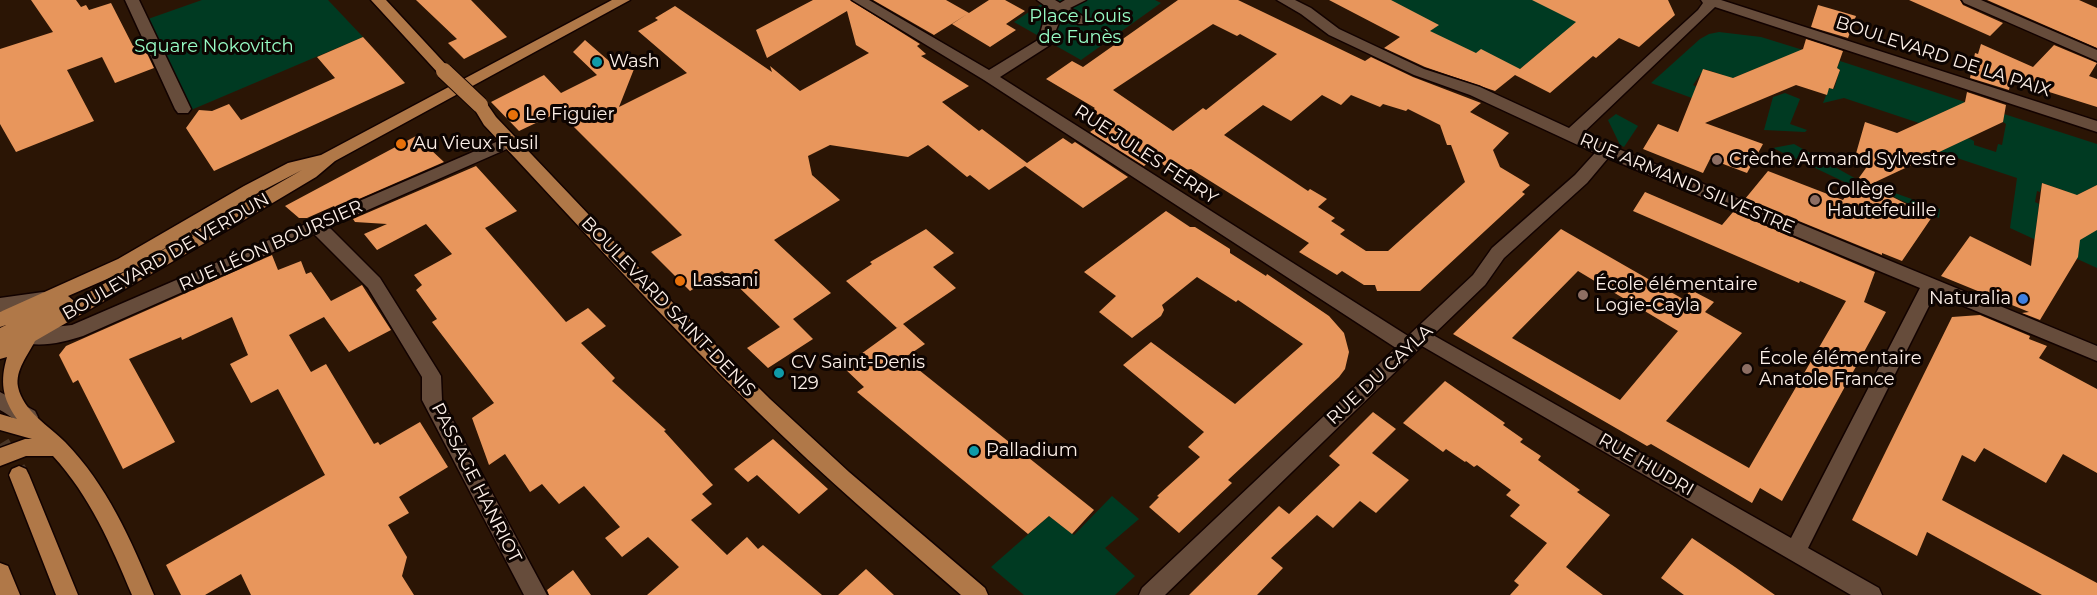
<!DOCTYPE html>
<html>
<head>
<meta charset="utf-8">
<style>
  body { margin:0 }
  canvas { display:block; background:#2b1505 }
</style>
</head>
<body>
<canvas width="2097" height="595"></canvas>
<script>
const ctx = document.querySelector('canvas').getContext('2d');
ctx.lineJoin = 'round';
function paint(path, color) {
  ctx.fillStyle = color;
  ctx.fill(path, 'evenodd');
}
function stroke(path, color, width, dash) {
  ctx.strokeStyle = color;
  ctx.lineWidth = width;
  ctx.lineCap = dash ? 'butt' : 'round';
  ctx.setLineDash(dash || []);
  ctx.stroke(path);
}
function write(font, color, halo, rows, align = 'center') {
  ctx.font = font + ' Montserrat,sans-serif';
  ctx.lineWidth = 6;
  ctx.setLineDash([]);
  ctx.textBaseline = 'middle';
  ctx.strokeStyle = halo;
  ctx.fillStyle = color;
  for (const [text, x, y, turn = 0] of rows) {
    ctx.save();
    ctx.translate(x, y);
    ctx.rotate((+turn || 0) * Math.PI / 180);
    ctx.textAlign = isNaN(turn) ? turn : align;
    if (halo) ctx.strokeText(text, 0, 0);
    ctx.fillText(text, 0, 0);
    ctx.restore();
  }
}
const green = new Path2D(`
  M202,0H328L363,37L191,110L148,19Z
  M1047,0H1155L1161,3L1081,60L1014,22Z
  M1391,0H1631L1557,38L1520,69L1470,57L1436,34L1434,36Z
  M1719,32L1761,37L1803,50L1793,60L1787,56L1728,80L1723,75L1704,69L1693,85L1697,87L1692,98L1651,83L1700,39L1709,34Z
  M1840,61L1965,102L1963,111L1957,113L1950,109L1919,123L1844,98L1823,103L1829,88L1834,89L1840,70L1837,68Z
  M1785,93L1800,99L1790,124L1807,130L1805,132L1764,130L1773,97Z
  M1616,114L1638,126L1624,147L1620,145L1608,120Z
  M2004,114L2097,144V185L2073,197L2065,194L2066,191L2042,183L2040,192L2037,191L2035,202L2039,204L2036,228L2090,227L2097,230V268L2010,228L2017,178L1939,152L1968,138L1974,141V145L1996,152L1998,144L2002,145L2006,124L2003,122Z
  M1794,144L1858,180L1940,209L1939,218L1858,180L1853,186L1773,148Z
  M1112,496L1139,519L1105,548L1135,576L1115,595H1024L991,567L1049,516L1074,535Z`);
const building = new Path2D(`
  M31,0H76L81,7L86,5L89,10L111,3L133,46L142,43L154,68L115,83L102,57L67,70L94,121L16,152L0,124V49L53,32Z
  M416,0H471L507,37L464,59L448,43L457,39Z
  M813,0H850L920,44L917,46L926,54L921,56L969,86L942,102L979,131L982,129L1027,163L1063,138L1072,144L1075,142L1128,177L1083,208L1025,166L989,190L970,175L967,177L928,145L908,157L830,145L808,156L812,175L840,200L774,240L831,293L793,319L813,339L768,368L747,348L780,327L722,271L690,291L651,252L682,235L559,112L519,131L491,102L544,75L561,93L597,75L573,52L585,40L617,68L634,69L619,107L687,73L638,31L658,20L655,18L675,6L772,72L770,66L800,91L869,53L856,45L847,11L767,58L756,30Z
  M873,0H946L969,13L934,35Z
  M989,0H1005L1025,11L1006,24L1016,30L990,47L952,24Z
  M1178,0H1238L1365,61L1371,57L1413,77L1481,103L1470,112L1509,133L1493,150L1500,167L1530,185L1522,192L1525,194L1420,291H1377L1375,285H1364L1342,271L1337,275L1299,252L1309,243L1191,169L1175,172L1154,159L1144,166L1090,132L1107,120L1091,111L1095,108L1046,79L1072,61L1083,67ZM1213,24L1237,36L1240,34L1277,54L1206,110L1203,108L1173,131L1113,90ZM1322,95L1341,105L1351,95L1380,107L1383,104L1406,111L1408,109L1440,125L1447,145H1451L1465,182L1388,251H1366L1340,234L1345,230L1331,221L1335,218L1318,207L1327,199L1310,189L1308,191L1224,135L1263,105L1291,121Z
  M1329,0H1391L1439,25L1430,31L1476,53L1481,49L1520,69L1576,22L1532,0H1668L1675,15L1639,47L1619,38L1596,58L1593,56L1550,93L1515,75L1495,91L1425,67L1384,48L1400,37Z
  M1909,0H1960L1963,5L2003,23L1990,36Z
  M1987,0H2079L2097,8V48Z
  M1818,5L1856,16L1848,38L1811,27Z
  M363,37L405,83L214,171L186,128L199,110L212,111L229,104L241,120L335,78L317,57Z
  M1806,39L1843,51L1837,68L1840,70L1833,89L1829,88L1827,95L1796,85L1705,123L1763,144L1747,173L1710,159L1703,173L1643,149L1658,124L1678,132L1703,69L1733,78L1803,49Z
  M1981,44L2033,67L2054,45L2097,63L2089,76L2097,79V107L2011,80L2009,90L1970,78L1975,53L1978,54Z
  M1967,92L2006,105L2003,122L1869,185L1932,217L1902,261L1882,253V255L1745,199L1768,171L1843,200L1866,168L1853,164L1865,122L1897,133L1965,102Z
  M416,136L444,162L336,209L334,206L307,218H299L285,206Z
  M476,166L517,211L485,228L566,322L588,308L606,326L581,343L615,378L612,381L666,430L664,431L713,485L702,494L712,504L691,520L727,555L747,537L758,549L763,545L822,595H647L679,567L648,537L622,557L605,538L620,527L584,486L559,504L542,484L530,492L505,454L489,465L472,418L494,403L432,322L437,319L416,290L422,285L414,275L452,254L426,224L377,250L364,234L387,224L355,222L353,219Z
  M2042,183L2077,195L2097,185V230L2080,240L2078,257L2040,320L2022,313L2029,312L1941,276L1970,236L2031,266Z
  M1645,192L1722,225L1733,212L1875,272L1864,302L1886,312L1782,501L1760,488L1752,503L1651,444L1647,446L1453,334L1561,229L1683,299L1691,290L1714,302L1705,312L1742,333L1666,421L1749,468L1846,301L1800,281L1799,283L1633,211ZM1578,271L1678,331L1620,400L1512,338Z
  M1166,211L1190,227H1195L1230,249V253L1266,276L1267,274L1329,316L1344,333L1349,352L1345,369L1339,377L1228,480L1232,483L1179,533L1149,507L1159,497L1157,496L1200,457L1188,447L1204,432L1123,365L1151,342L1235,404L1303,344L1238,300L1236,302L1197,277L1162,305L1164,310L1161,316L1132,338L1099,312L1116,296L1084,272Z
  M926,229L954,253L933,267L956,288L903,324L925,344L904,358L1094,510L1072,534L1049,516L1028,534L857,392L864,387L843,367L901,325L897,328L846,281L872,264L870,262Z
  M272,255L278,270L301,261L306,274L311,272L331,301L362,285L391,330L349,352L324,317L289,335L311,372L326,364L374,444L378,442L380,445L420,422L448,467L399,497L409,513L388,525L407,557L402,576L414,595H251L241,574L205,595H181L166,565L325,475L278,389L251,403L230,364L248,355L232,317L182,340L181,337L129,359L175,442L123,469L78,380L73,383L59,355L66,346Z
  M1980,315L2030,336L2029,339L2047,346L2039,358L2097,389V473L2063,454L2046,483L1984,448L1975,462L1962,455L1942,500L2097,583V595H2042L1927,532L1917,556L1852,520L1952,317Z
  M1445,381L1505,423L1503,425L1523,439L1520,442L1541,456L1538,460L1580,490L1577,492L1610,515L1566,567L1603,595H1510L1519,585L1514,581L1547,543L1510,516L1520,505L1506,495L1511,490L1477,465L1474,467L1466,461L1465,462L1446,449L1443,452L1403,423Z
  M1373,412L1396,429L1372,453L1409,480L1376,513L1360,501L1333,528L1317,515L1271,558L1283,568L1257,595H1189L1279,506L1289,514L1340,465L1329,456Z
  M773,439L828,489L799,514L757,475L748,482L734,469Z
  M1692,538L1735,567L1775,595H1684L1661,578Z
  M866,569L894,595H838Z
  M573,570L591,595H549L547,590Z`);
const majorTunnel = new Path2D(`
  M0,444L19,475`);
const minor = new Path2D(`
  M125,0H139L191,109L188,113H178L175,109Z
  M852,0H869L989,70L1038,40L1044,20L1051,10L1037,0H1055L1060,3L1065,0H1086L1070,8L1090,21L1088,24H1078L1062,15L1050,45L1000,77L1408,336L1473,275L1492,248L1575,175L1595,153L1470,95L1414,75L1329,35L1301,14L1277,0H1295L1311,8L1339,29L1424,69L1480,87L1569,128L1698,10L1703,3L1701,0H1721L2097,121V132L1715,7L1582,134L2097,346V361L1935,294L1808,548L1879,588L1882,595H1851L1422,346L1165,595H1139L1142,588L1396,348L984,80ZM1608,158L1920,288L1791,538L1433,335L1485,285L1504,258L1587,183Z
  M1962,0H1981L2097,50V61L1964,3Z
  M510,136L516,137L518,141L516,145L329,227L380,278L438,371L441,376L442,400L547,595H524L422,400V377L368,288L314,234L83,336C65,342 40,348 21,342L19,337L21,332L28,330L72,325Z
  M43,292L49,294L52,299L49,304L0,312V298Z
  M0,392L35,411L38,417L35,423C22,427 11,416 0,410Z`);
const major = new Path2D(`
  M371,0H386L449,68L452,71L449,74H439Z
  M612,0H630L335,161L316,177L229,229L35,341C28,355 15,370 18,387C23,411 49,426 65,442C107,485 131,540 154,595H132C111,545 90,496 53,456H26L0,466V448L25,439H32L0,430V414L17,419C2,398 0,381 7,357L0,359V328L6,325L0,327V312L118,259L244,186L288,163L321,155ZM302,170L74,301L68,296L130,269L256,194Z
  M480,100L485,101L496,117L665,295L770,399L849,472L985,588L988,595H961C892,535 823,476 758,412C663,320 575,221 484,125L472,105Z
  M19,466L26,469L29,475L78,595H56L9,475L12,469Z
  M0,563L8,566L20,595H0Z`);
const majorBridge = new Path2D(`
  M444,71L480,105`);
const markers = [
  [597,62,6,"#0f9aa8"],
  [513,115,6,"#e8710a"],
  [401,144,6,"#e8710a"],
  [1717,160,6,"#8d6e63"],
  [1815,200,6,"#8d6e63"],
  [680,281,6,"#e8710a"],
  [1583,295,6,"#8d6e63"],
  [2023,299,6,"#3f7fe0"],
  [1747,369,6,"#8d6e63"],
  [779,373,6,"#0f9aa8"],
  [974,451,6,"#0f9aa8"]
];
const parkNames = [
  ["Place Louis",1080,17],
  ["de Funès",1080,38],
  ["Square Nokovitch",214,47]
];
const streetNames = [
  ["BOULEVARD DE LA PAIX",1943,57,18],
  ["RUE JULES FERRY",1146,155,33],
  ["RUE ARMAND SILVESTRE",1687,184,23],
  ["RUE LÉON BOURSIER",271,246,-24],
  ["BOULEVARD DE VERDUN",166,257,-30],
  ["BOULEVARD SAINT-DENIS",668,307,46],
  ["RUE DU CAYLA",1380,375,-43],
  ["RUE HUDRI",1646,465,30],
  ["PASSAGE HANRIOT",476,483,63]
];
const poiNames = [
  ["Wash",609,62],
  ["Le Figuier",525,115],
  ["Au Vieux Fusil",413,144],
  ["Crèche Armand Sylvestre",1729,160],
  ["Collège",1827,190],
  ["Hautefeuille",1827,211],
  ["Lassani",692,281],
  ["École élémentaire",1595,285],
  ["Logie-Cayla",1595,306],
  ["Naturalia",2011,299,"right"],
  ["École élémentaire",1759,359],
  ["Anatole France",1759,380],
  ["CV Saint-Denis",791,363],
  ["129",791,384],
  ["Palladium",986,451]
];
paint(green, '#003a22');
paint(building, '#e8965c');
stroke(majorTunnel, '#4a3627', 20, [20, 10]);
stroke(minor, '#120200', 3);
stroke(major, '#120200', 3);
paint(minor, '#664c3b');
paint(major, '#b07848');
stroke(majorBridge, '#120200', 18, []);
stroke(majorBridge, '#b07848', 16);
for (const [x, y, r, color] of markers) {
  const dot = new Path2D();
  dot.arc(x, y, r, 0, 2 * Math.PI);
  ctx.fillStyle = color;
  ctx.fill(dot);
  stroke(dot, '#0d0401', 2);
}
write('18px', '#98fdc6', '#0d0401', parkNames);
write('18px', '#fdf0e8', '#0d0401', streetNames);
write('18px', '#fdf0e8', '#0d0401', poiNames, 'left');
</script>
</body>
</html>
